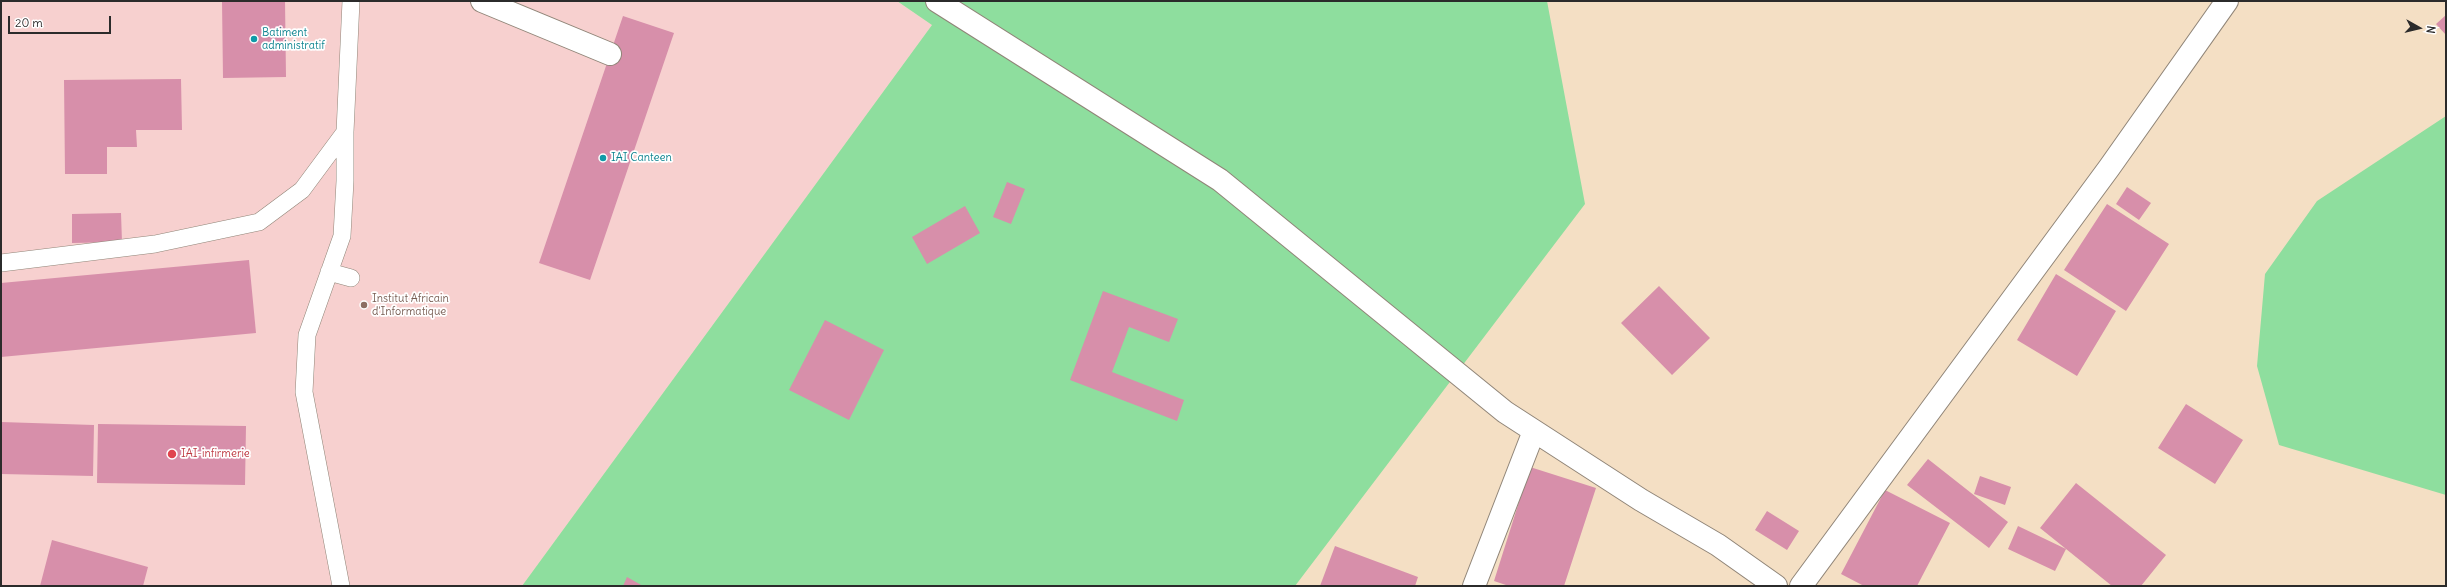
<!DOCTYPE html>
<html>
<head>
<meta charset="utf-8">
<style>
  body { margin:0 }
  #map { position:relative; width:2447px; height:587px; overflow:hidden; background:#f4dfc4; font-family:Delius,sans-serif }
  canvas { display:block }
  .frame { position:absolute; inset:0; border:2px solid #2b2b2b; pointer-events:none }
  .north { position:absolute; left:2399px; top:8px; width:40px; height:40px; -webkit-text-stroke:3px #fff; paint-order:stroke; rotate:98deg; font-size:11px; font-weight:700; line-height:16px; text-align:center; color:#2b2b2b }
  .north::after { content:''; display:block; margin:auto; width:14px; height:18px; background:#2b2b2b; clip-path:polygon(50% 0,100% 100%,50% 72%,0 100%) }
  .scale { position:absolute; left:8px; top:16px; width:103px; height:18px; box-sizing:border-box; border:2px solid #2b2b2b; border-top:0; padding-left:5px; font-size:12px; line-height:14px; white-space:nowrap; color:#2b2b2b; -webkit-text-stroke:3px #fff; paint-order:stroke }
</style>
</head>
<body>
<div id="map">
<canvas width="2447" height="587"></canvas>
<div class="frame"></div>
<div class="north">N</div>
<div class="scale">20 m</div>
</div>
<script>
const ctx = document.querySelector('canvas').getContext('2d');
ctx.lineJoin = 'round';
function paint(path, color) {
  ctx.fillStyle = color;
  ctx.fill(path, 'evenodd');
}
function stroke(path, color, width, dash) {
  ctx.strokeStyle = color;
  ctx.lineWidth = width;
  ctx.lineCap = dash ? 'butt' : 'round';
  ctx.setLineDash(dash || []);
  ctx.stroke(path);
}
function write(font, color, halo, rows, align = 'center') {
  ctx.font = font + ' Delius,sans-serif';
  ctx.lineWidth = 3.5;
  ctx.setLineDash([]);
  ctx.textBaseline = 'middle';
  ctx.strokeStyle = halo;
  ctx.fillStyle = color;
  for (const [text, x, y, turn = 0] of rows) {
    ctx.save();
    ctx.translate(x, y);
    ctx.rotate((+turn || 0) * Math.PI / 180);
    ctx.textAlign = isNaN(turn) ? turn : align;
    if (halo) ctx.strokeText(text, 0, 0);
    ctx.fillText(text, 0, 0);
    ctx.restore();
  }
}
const built = new Path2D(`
  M1,1H897L932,25L522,586H1Z`);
const green = new Path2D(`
  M897,1H1547L1585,204L1295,586H522L932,25Z
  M2446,116V495L2279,445L2257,366L2265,274L2317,201Z`);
const building = new Path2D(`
  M222,1H285L286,77L223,78Z
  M2446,15V35L2436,24Z
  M623,16L674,33L590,280L539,263Z
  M181,79L182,130H136L137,147H107V174H65L64,80Z
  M1007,182L1025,189L1011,224L993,217Z
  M2127,187L2151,203L2139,220L2116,204Z
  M2107,204L2169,244L2126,311L2064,270Z
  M965,206L980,233L927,264L912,237Z
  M121,213L122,242L72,243V214Z
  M249,260L256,333L1,357V283Z
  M2056,274L2116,311L2077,376L2017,340Z
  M1659,286L1710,338L1672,375L1621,323Z
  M1103,291L1178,319L1169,342L1129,327L1112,372L1184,400L1177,421L1070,380Z
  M825,320L884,350L849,420L789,390Z
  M2186,404L2243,440L2215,484L2158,448Z
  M1,422L94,425L93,476L1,474Z
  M98,424L246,426L245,485L97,483Z
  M1928,459L2008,522L1989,548L1907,485Z
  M1530,467L1596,488L1564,586H1509L1494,581Z
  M1980,476L2011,487L2005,505L1974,494Z
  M2076,483L2166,555L2141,586H2112L2040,528Z
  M1885,490L1950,523L1917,586H1864L1841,574Z
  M1767,511L1799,531L1787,550L1755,530Z
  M2018,526L2066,549L2055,571L2008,549Z
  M52,540L148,567L143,586H40Z
  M1335,546L1418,577L1415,586H1320Z
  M627,577L643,586H623Z`);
const lane = new Path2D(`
  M1,263L155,244L259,222L302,190L345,132L351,1
  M329,272L351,278
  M341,586L304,392L307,335L342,236L345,181V132`);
const street = new Path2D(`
  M482,1L610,54
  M937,1L1220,180L1505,412L1641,500L1718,545L1776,586
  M1474,586L1534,431
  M1801,586L2109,168L2227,1`);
const markers = [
  [254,39,4,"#0f9aa8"],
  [603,158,4,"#0f9aa8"],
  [364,305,4,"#8d6e63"],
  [172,454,5,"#e0444e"]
];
const cultureNames = [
  ["Batiment",262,33],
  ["administratif",262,46],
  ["IAI Canteen",611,158]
];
const educationNames = [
  ["Institut Africain",372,299],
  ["d'Informatique",372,312]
];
const healthNames = [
  ["IAI-infirmerie",181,454]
];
paint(built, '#f7d0cf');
paint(green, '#8ede9e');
paint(building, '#d78faa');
stroke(lane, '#908578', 18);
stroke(street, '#908578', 24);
stroke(lane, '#fff', 17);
stroke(street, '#fff', 22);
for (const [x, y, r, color] of markers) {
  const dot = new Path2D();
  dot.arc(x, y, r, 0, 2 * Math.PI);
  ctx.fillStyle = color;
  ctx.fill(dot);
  stroke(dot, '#fff', 1.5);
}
write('11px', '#0d838f', '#fff', cultureNames, 'left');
write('11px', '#785e54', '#fff', educationNames, 'left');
write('11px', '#be3a42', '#fff', healthNames, 'left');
</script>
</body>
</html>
